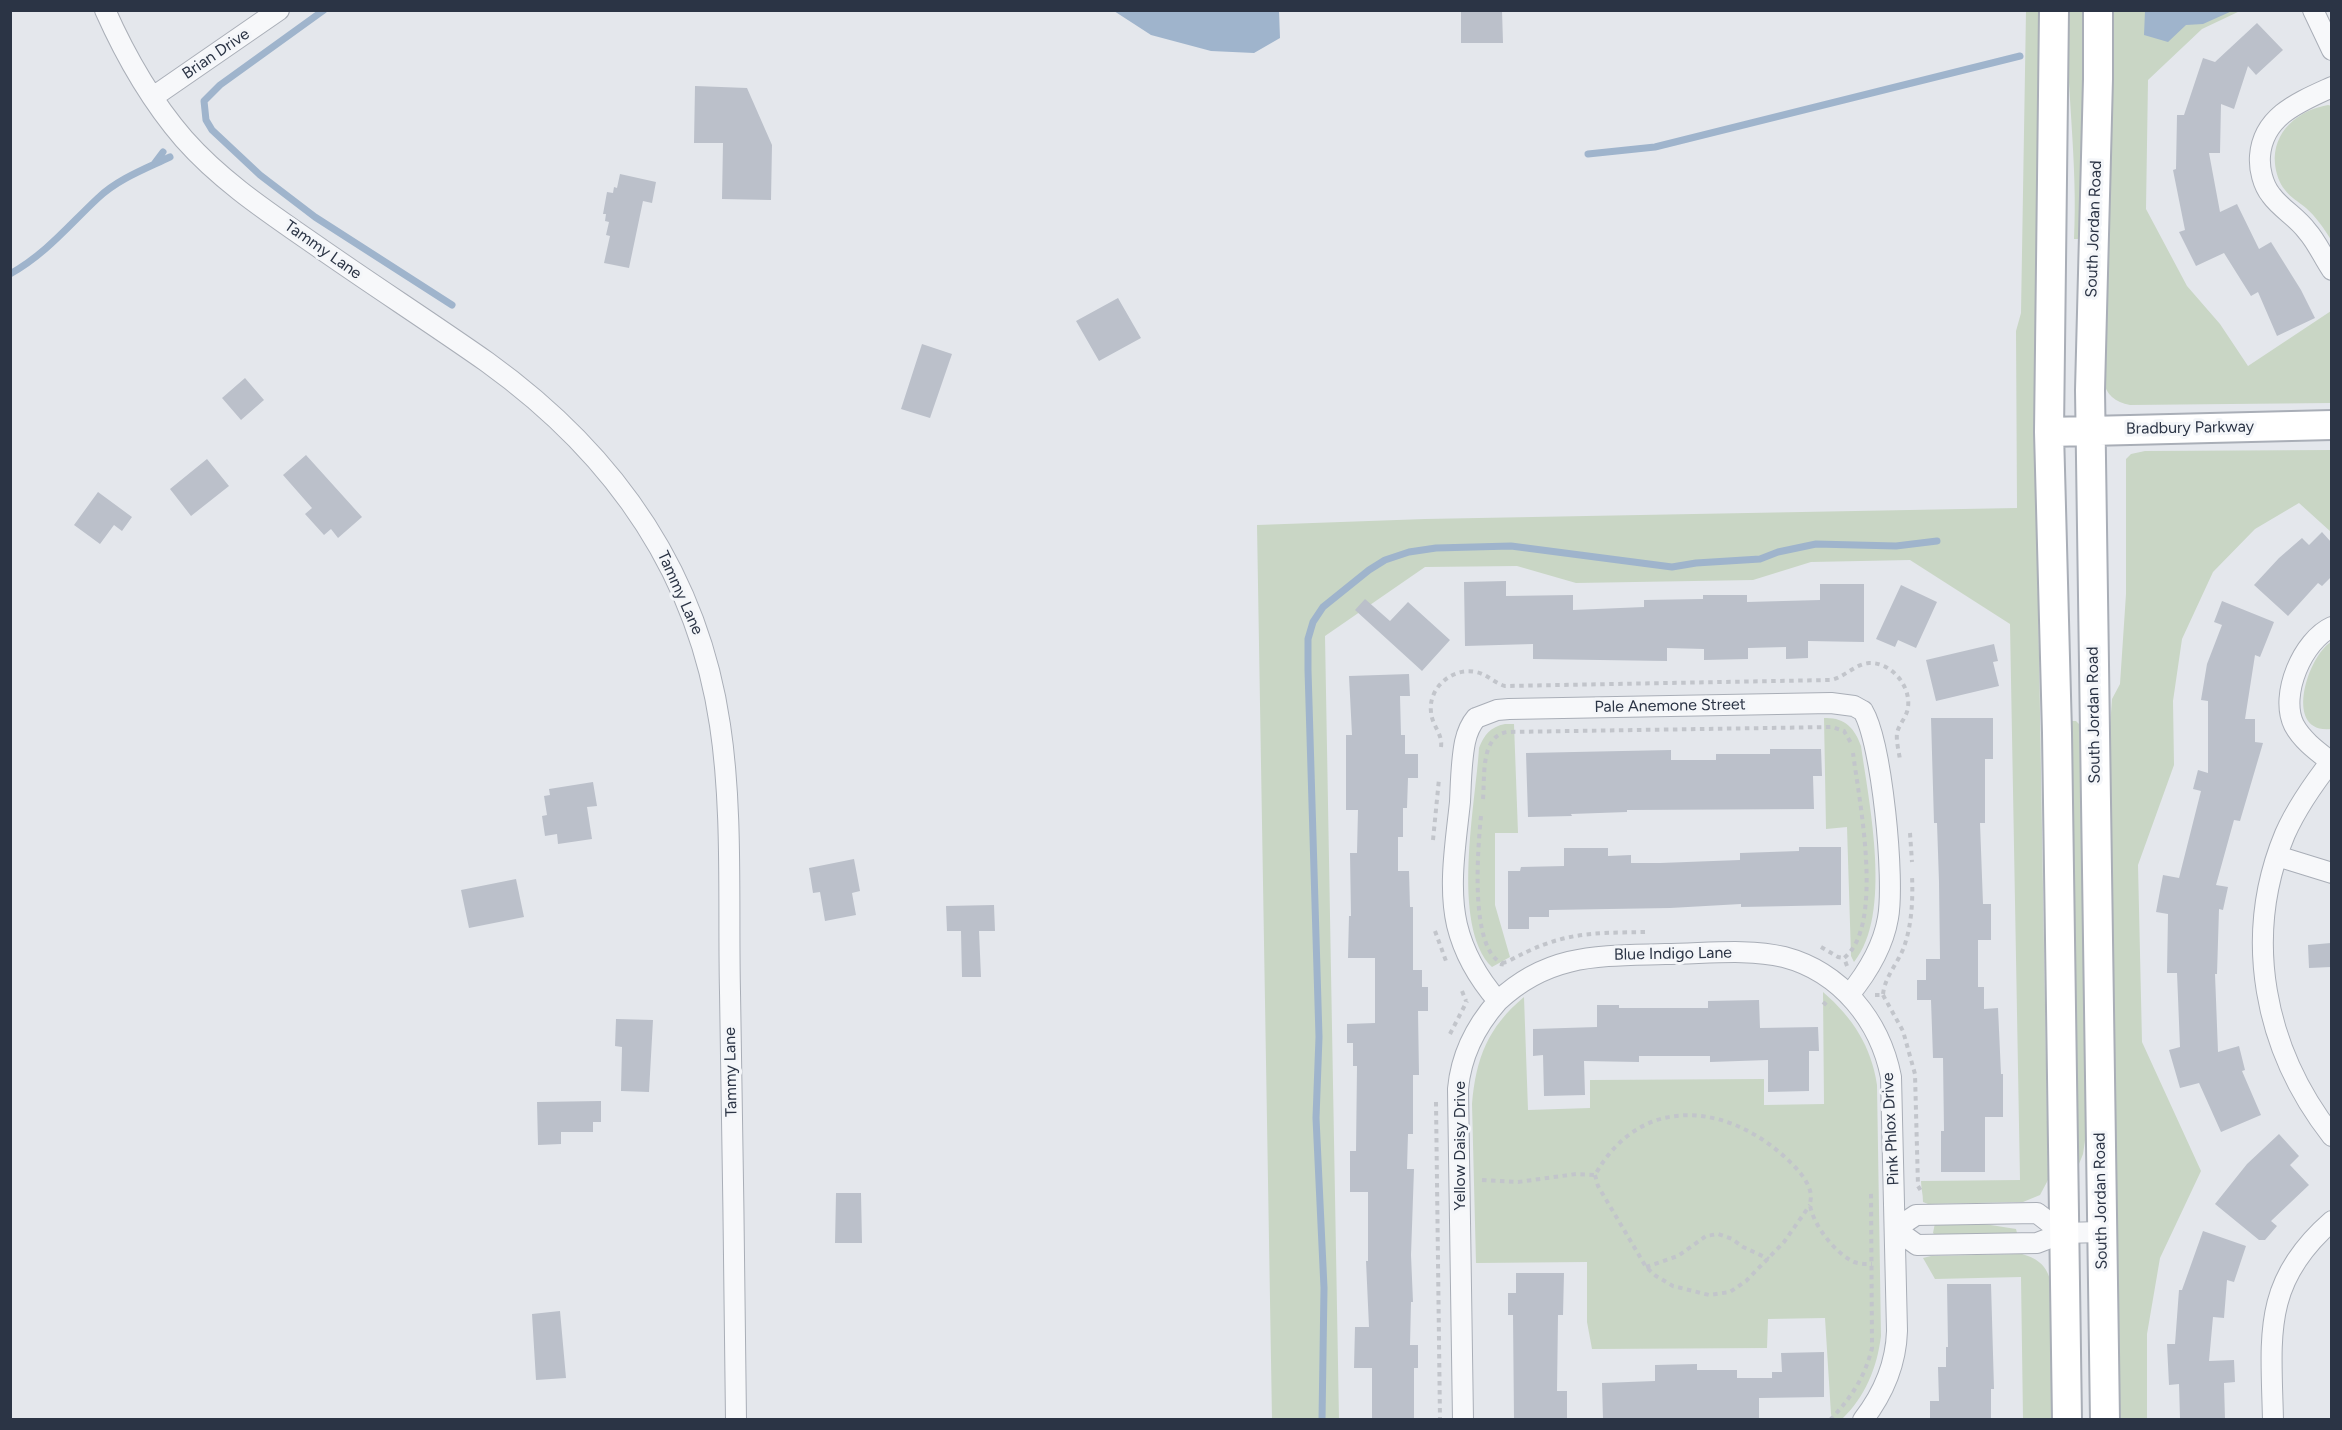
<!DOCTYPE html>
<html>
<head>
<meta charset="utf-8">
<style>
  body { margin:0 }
  #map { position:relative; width:2342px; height:1430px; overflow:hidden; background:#e4e7ec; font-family:Figtree,sans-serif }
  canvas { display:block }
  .frame { position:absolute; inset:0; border:12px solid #2b3445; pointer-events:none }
</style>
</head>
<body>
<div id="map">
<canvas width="2342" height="1430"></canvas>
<div class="frame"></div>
</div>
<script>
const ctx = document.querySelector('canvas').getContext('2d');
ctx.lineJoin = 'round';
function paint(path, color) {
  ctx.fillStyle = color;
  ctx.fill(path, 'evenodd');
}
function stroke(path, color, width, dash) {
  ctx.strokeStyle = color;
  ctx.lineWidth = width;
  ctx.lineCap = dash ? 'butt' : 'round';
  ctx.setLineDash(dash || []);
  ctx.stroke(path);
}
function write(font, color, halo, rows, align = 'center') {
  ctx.font = font + ' Figtree,sans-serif';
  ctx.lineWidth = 6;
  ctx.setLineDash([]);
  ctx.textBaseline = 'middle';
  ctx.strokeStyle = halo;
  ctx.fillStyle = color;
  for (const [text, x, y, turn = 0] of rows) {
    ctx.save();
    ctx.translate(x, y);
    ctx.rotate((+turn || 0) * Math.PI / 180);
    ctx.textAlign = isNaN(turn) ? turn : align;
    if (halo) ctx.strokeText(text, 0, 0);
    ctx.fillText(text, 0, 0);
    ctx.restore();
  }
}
const green = new Path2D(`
  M2026,11H2041L2037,538L2048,1180L2040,1195L2023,1202L1928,1204L1923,1202C1923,1194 1921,1188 1921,1181L2020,1180L2010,624L1910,560L1811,562L1753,580L1576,583L1517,566L1425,567L1325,636L1339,1419H1272L1257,525L1425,519L2017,508L2016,331L2021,313Z
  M2067,11H2086L2081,239H2074C2078,163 2066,87 2067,11Z
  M2112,11H2240L2202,29L2148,80L2146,209L2187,286L2220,324L2248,366L2331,311V403L2130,405C2115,402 2106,395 2103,380C2106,257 2114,133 2112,11Z
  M2328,105L2332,106L2331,240C2324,228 2316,217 2306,208C2299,202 2290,197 2285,190C2279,183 2276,173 2275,164C2272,132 2298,110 2328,105Z
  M2331,450V532L2299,503L2255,529L2213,572L2182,639L2173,701L2174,765L2138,865L2142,1042L2201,1171L2160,1258L2147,1334V1420L2120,1419L2109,741L2112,699L2120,684L2126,594V459L2131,454L2145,451Z
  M2331,642V729C2283,734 2307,657 2331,642Z
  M1824,718C1844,717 1855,728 1861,746C1869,803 1893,915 1854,962L1851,956L1847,827L1826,829Z
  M2072,721H2076L2082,727L2088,1121L2083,1154L2077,1169L2069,724Z
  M1505,724H1514L1518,833H1495V905L1510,957L1492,967C1450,926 1476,802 1479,748C1484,735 1490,727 1505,724Z
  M1823,992C1853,1018 1871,1046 1877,1085L1881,1336C1877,1368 1865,1397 1842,1419H1833L1831,1414L1825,1318L1768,1319L1767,1348L1592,1349L1587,1322V1262L1476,1263L1472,1104C1476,1058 1488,1027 1524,997L1528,1110L1590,1108V1080L1764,1079V1105L1824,1104Z
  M1935,1223H1978L2016,1229L2017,1233L2015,1235H1935L1933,1233Z
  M2022,1254C2039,1259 2047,1266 2051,1283L2053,1419H2023L2021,1277L1935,1279L1923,1258L1931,1256Z`);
const water = new Path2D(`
  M1114,11H1279L1280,38L1254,53L1211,51L1151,35Z
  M2145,11V10L2232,11L2203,24L2186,25L2168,42L2144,35Z`);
const stream = new Path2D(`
  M324,10L220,85L204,101L206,120L212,130L260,175L315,217L452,305
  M1588,154L1655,147L2020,56
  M154,164L163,152
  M10,274C46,254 69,225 98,198C118,179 145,169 170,157
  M1322,1420L1324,1288L1316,1118L1319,1037L1308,670V639L1313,622L1323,607L1369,570L1385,560L1409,552L1436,548L1511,546L1672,567L1696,563L1760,559L1778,552L1816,544L1896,546L1937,541`);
const building = new Path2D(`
  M1461,10H1502L1503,43H1461Z
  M2257,23L2283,50L2256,75L2248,66L2234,109L2221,104L2220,153H2209L2220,212L2237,204L2259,249L2271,242L2301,290L2315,318L2277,336L2258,292L2251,296L2224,253L2196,266L2179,232L2185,230L2173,170L2176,169L2177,115H2184L2203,58L2215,62Z
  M695,86L747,88L772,145L771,200L722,199L723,143H694Z
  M620,174L656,182L652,203L643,201L629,268L604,263L610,236L606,235L609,222L605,221L606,214H603L607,192L613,193L614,187L617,188Z
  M1118,298L1141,338L1099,361L1076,321Z
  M922,344L952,354L930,418L901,409Z
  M245,378L264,400L241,420L222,398Z
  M306,455L362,517L338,538L331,529L324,535L305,514L312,508L283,475Z
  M207,459L229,486L191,516L170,489Z
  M98,492L132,517L122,531L114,525L100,544L74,525Z
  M2322,532L2331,542V577L2322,586L2318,583L2288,616L2254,585L2279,558L2302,538L2309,545Z
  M1506,581V596L1573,595V610L1644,607V600L1703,599V595H1747V602L1820,600V584H1864V642L1808,641V658L1786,659V647L1748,648V659L1704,660V649L1667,648V661L1533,659V644L1465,646L1464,582Z
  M1901,585L1937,602L1916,648L1898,640L1895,647L1876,639Z
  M1365,599L1390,621L1408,602L1450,640L1422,671L1355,610Z
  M2222,601L2274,622L2260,657L2255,655L2245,719H2255V742L2263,743L2240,821L2234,820L2216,885L2228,887L2223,910L2219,909L2217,974H2215L2218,1052L2239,1046L2245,1070L2242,1071L2261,1115L2221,1132L2199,1083L2180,1088L2169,1050L2180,1047L2177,973H2167L2168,914L2156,912L2163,875L2179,878L2201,791L2193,789L2198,770L2208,773V701L2201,700L2207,664L2222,625L2214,622Z
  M1994,644L1998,661L1993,662L1999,686L1936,701L1926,660Z
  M1409,674L1410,696H1400L1401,735H1405V754H1418V778H1408L1407,808H1403V837H1398V871H1409L1410,907H1413V970H1422V987H1428V1011H1418L1419,1075H1413V1134H1408L1407,1169H1414L1411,1255L1413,1302H1411L1410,1345H1418V1368H1414V1419H1372V1368H1354L1355,1327H1369L1366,1261H1368V1192H1350V1151H1356L1357,1066H1353V1043H1347V1024L1375,1023V958H1348L1349,916H1351L1350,853H1357L1358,810H1346V735H1352L1349,676Z
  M1931,718H1993V759H1985V823H1980L1983,904H1991V940H1978V987H1984V1009L1998,1008L2001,1074H2003V1117H1985V1172H1941V1131H1944L1943,1058H1933L1931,1000H1917V980H1926V959H1940L1939,882L1937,823H1934Z
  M1770,749H1821L1822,776H1813L1814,809L1627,810V812L1571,814L1572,816L1528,817L1526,753L1671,750V760H1716V754H1770Z
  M593,782L597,806L587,807L592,839L558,844L557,834L545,836L542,816L547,815L544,796L550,795L549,789Z
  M1799,847H1841V905L1741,907V904L1670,908L1549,910V917H1529V929H1508V871H1520L1521,867L1564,866V848H1608V856L1631,855V863H1660L1740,860V853L1799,851Z
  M854,859L860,891L852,893L856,915L825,921L820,892L813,893L809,868Z
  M516,879L524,917L469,928L461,890Z
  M994,905L995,931H979L981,977H962L961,931H947L946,906Z
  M2331,943V967L2309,968L2308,945Z
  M1759,1000L1760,1028L1818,1027L1819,1051H1809V1091L1768,1092V1060L1710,1062V1056H1639V1062L1584,1061L1585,1095L1544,1096L1543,1055L1533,1056V1029L1597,1027V1005H1619V1008H1708V1001Z
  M616,1019L653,1020L649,1092L621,1091L622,1047L615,1046Z
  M601,1101V1122H593V1132H561V1144L538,1145L537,1102Z
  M2279,1134L2299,1156L2290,1165L2309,1185L2271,1221L2277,1226L2265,1240H2259L2215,1204L2247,1164Z
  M836,1193H861L862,1243H835Z
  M2203,1231L2246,1246L2234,1282L2227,1280L2224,1318L2213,1317L2209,1361L2234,1360L2235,1382L2224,1383L2225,1419H2180L2179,1384L2169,1385L2167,1344H2175L2179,1290H2182Z
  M1516,1273H1564L1563,1315H1558L1557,1391H1567V1419H1514L1513,1315H1508V1293H1516Z
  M1947,1284H1991L1994,1389H1991V1419H1930V1401H1939L1938,1367H1946V1347H1948Z
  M560,1311L566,1378L536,1380L532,1314Z
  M1824,1352V1397L1759,1398V1419H1603L1602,1383L1655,1381V1365L1697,1364V1370H1737V1378H1772V1372H1782L1781,1353Z`);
const path = new Path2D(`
  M1441,747C1443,734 1432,726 1431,712C1428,688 1452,667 1476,672C1487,674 1494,683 1505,686L1831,680C1845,677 1855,664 1869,663C1891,662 1911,686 1908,707C1907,717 1899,724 1897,733C1896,741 1899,752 1900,760
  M1483,799C1485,778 1480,736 1507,732L1832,727L1844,731L1851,743
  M1481,816C1478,846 1469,949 1502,963L1501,970
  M1910,833L1912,862
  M1433,840L1439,779
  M1435,931L1446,961
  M1821,947L1838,957L1844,958
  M1502,963L1507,962C1561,932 1587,933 1648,932
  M1847,966L1844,958C1885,926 1859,800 1853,753
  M1462,991L1466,1001
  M1875,995H1883C1884,978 1898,963 1904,947C1912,924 1913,899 1912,875
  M1883,995L1903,1031L1915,1074L1918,1186L1921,1191
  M1823,1002L1830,1008
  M1450,1034L1467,1001
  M1436,1102L1440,1420
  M1595,1175L1598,1186L1646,1267L1656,1276L1673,1286L1709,1295L1730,1292L1746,1281L1784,1242L1810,1205
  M1482,1180L1518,1182L1576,1174L1595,1175C1643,1089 1736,1104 1796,1168C1803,1176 1810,1185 1811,1196C1811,1199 1810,1202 1810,1205C1813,1225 1836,1254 1854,1262C1860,1264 1866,1264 1872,1264
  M1646,1267L1678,1256L1706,1236L1718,1234L1732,1239L1743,1247L1769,1259
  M1830,1420C1851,1398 1865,1377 1872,1348L1871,1190`);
const street = new Path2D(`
  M105,10C125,55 152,102 184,139C221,181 268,212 314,244C371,284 430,322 487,362C612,452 697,569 720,725C733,810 728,905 730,992C733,1135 734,1277 736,1420
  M2313,10L2332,50
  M2332,87C2299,102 2263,116 2260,156C2259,169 2263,185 2271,195C2281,209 2297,217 2307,231C2317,242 2323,257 2332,270
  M153,97L279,10
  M1476,718L1497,710L1509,709L1831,703L1854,706L1863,711
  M2332,760C2314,783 2297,807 2285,834C2242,937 2264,1049 2332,1136
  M2330,761C2317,751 2302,740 2294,725C2279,695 2303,640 2332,627
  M2277,856L2332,873
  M1849,995C1867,973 1883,947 1888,918C1895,880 1882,743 1863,711
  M1498,1001C1549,953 1600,956 1665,954C1703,954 1747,948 1784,957C1841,972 1880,1021 1891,1077L1897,1331C1896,1364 1883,1394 1863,1420
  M2063,1233L2037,1213L1916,1215L1895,1229L1917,1245L2037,1243L2063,1233L2101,1232
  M1463,1420L1458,1089C1461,1055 1476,1026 1498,1001C1478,978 1464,954 1457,925C1448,886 1456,841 1460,802C1461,782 1461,762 1465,742C1467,733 1470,725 1476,718
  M2273,1420C2271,1335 2262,1282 2332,1221`);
const secondary = new Path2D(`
  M2054,10L2049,432L2057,733L2067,1420
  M2098,10V79L2090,390L2105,1420
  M2049,432L2332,425`);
const streetNames = [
  ["Brian Drive",216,54,-34],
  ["South Jordan Road",2094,229,-88],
  ["Tammy Lane",323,250,35],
  ["Bradbury Parkway",2190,428,-1],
  ["Tammy Lane",680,593,66],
  ["Pale Anemone Street",1670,706,-1],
  ["South Jordan Road",2094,715,-91],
  ["Blue Indigo Lane",1673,954,-1],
  ["Tammy Lane",731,1072,-91],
  ["Pink Phlox Drive",1891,1129,-93],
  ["Yellow Daisy Drive",1460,1146,-90],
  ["South Jordan Road",2101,1201,-91]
];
paint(green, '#c9d6c5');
paint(water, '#9fb4cc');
stroke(stream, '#9fb4cc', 7);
paint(building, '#bbc0ca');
stroke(street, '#a9aeb7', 22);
stroke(secondary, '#a9aeb7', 32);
stroke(path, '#c2c5cb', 4, [4.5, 4.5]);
stroke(street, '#f7f8fa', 20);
stroke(secondary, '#fff', 28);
write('16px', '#2b3445', '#f4f6f9', streetNames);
</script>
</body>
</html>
